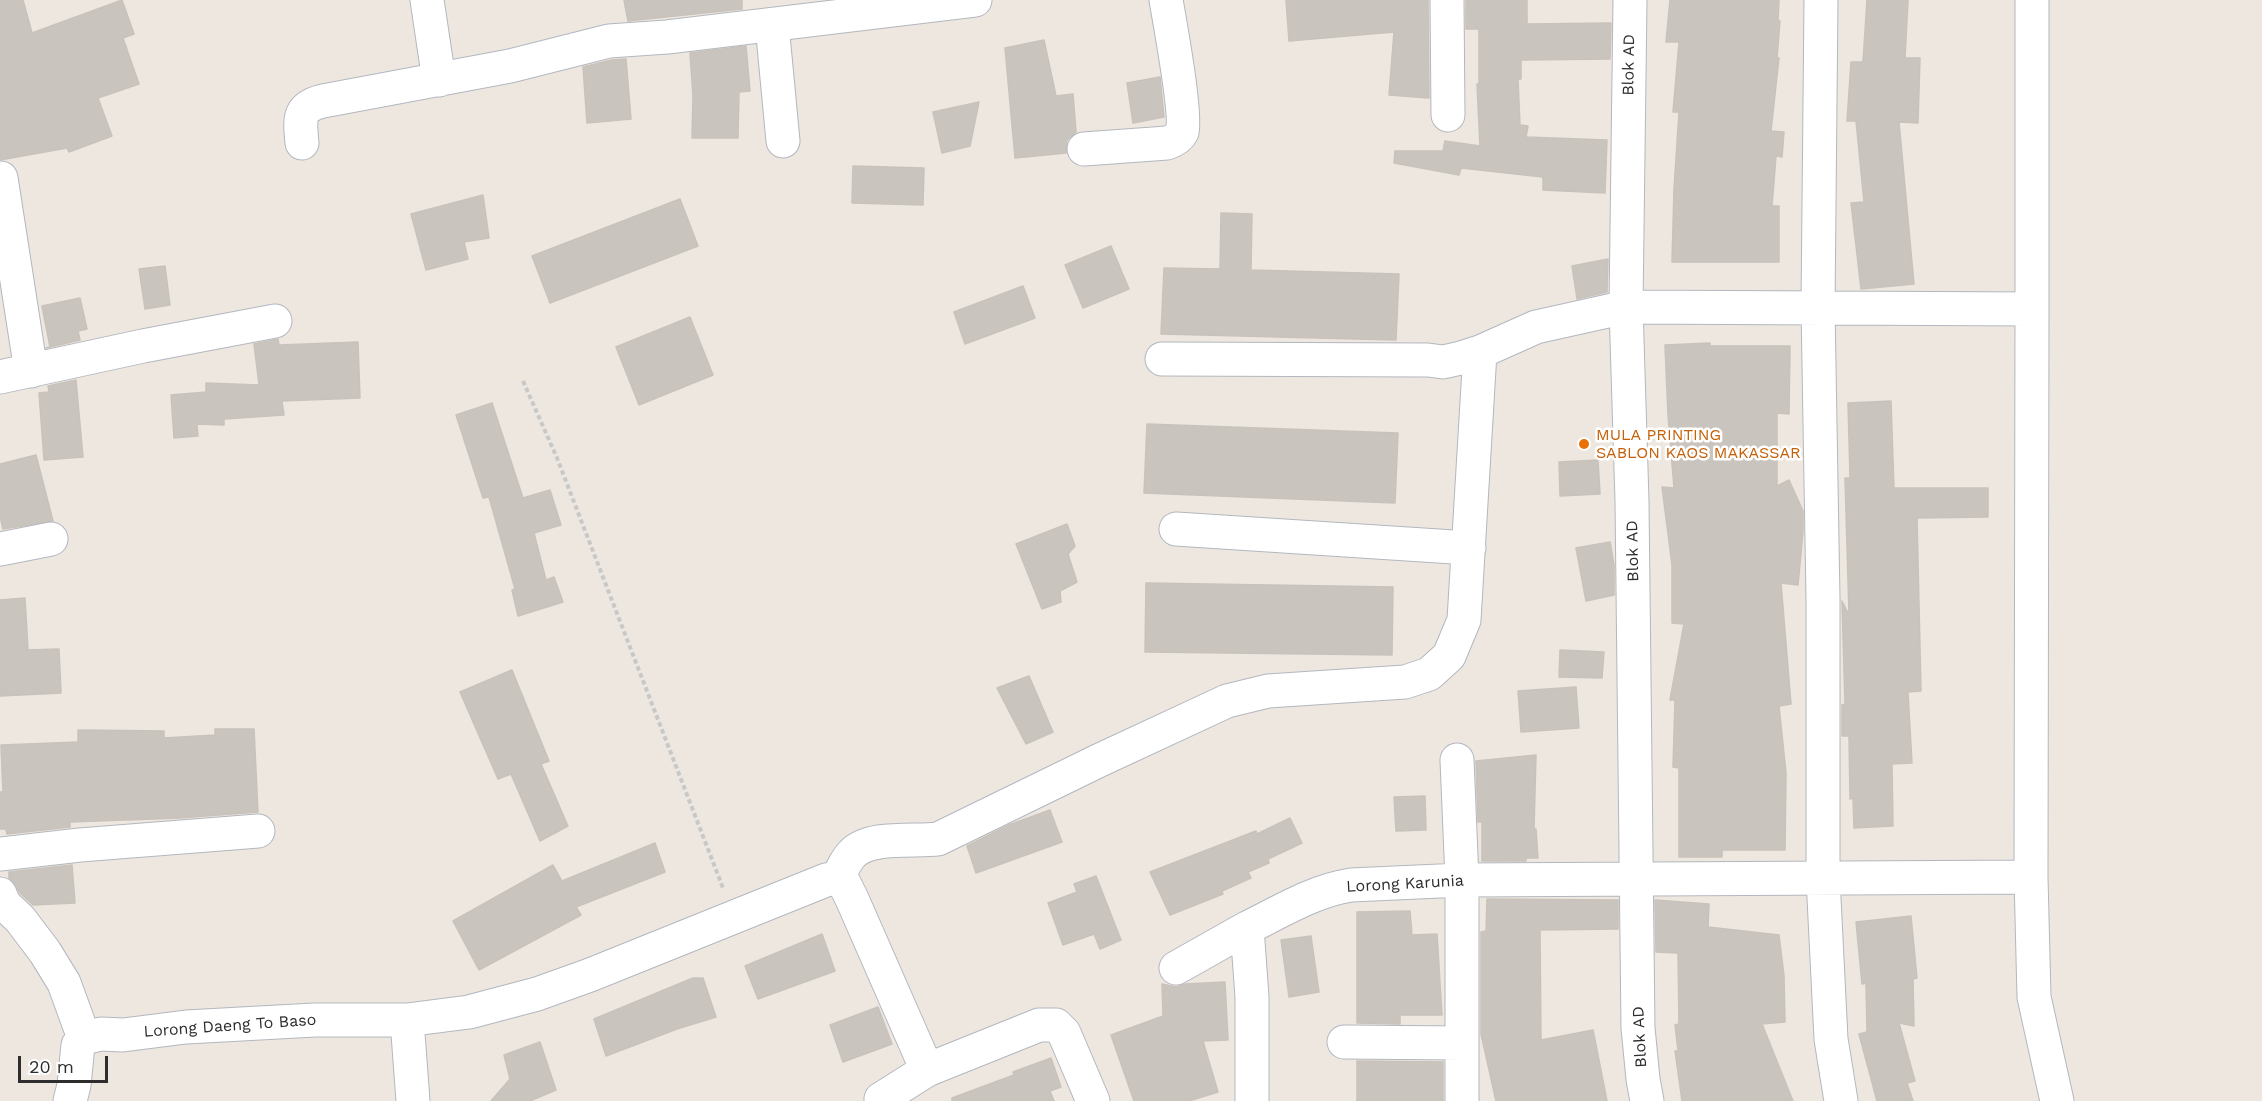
<!DOCTYPE html>
<html>
<head>
<meta charset="utf-8">
<style>
  body { margin:0 }
  #map { position:relative; width:2262px; height:1101px; overflow:hidden; background:#ede7e0; font-family:"Work Sans",sans-serif }
  canvas { display:block }
  .scale { position:absolute; left:18px; top:1056px; width:90px; height:27px; box-sizing:border-box; border:3px solid #2d2d2d; border-top:0; padding-left:8px; font-size:18px; line-height:21px; white-space:nowrap; color:#2d2d2d; -webkit-text-stroke:4px #fff; paint-order:stroke }
</style>
</head>
<body>
<div id="map">
<canvas width="2262" height="1101"></canvas>
<div class="scale">20 m</div>
</div>
<script>
const ctx = document.querySelector('canvas').getContext('2d');
ctx.lineJoin = 'round';
function paint(path, color) {
  ctx.fillStyle = color;
  ctx.fill(path, 'evenodd');
}
function stroke(path, color, width, dash) {
  ctx.strokeStyle = color;
  ctx.lineWidth = width;
  ctx.lineCap = dash ? 'butt' : 'round';
  ctx.setLineDash(dash || []);
  ctx.stroke(path);
}
function write(font, color, halo, rows, align = 'center') {
  ctx.font = font + ' "Work Sans",sans-serif';
  ctx.lineWidth = 5;
  ctx.setLineDash([]);
  ctx.textBaseline = 'middle';
  ctx.strokeStyle = halo;
  ctx.fillStyle = color;
  for (const [text, x, y, turn = 0] of rows) {
    ctx.save();
    ctx.translate(x, y);
    ctx.rotate((+turn || 0) * Math.PI / 180);
    ctx.textAlign = isNaN(turn) ? turn : align;
    if (halo) ctx.strokeText(text, 0, 0);
    ctx.fillText(text, 0, 0);
    ctx.restore();
  }
}
const building = new Path2D(`
  M0,0H23L32,33L122,0L134,34L123,38L139,84L98,98L112,136L69,152L67,148L0,160Z
  M624,0H742V9L628,21Z
  M1286,0H1428L1429,98L1389,95L1394,32L1289,41Z
  M1466,0H1527V24L1611,23L1610,59L1521,60V79H1518L1520,125L1528,126L1526,137L1607,140L1605,193L1543,190V177L1461,168L1459,175L1394,163L1395,151H1443L1445,141L1480,146L1477,84H1479V29H1466Z
  M1670,0H1779L1778,21H1780L1777,58H1779L1771,131L1784,132L1782,157L1776,156L1772,206H1779V262H1672L1674,189L1679,112H1673L1679,42H1666Z
  M1867,0H1908L1905,58H1920L1918,123L1899,122L1914,284L1861,289L1851,203L1864,202L1856,121H1847L1851,62H1863Z
  M1044,40L1056,96L1073,94L1076,132L1067,140L1066,153L1015,158L1005,48Z
  M746,46L750,91L739,92L738,138H692L693,96L690,53Z
  M626,59L631,119L587,123L583,67L612,60Z
  M1160,77L1164,117L1133,123L1127,83Z
  M979,102L970,146L942,153L933,112Z
  M853,166L924,168L923,205L852,203Z
  M483,195L489,238L464,242L468,259L426,270L411,214Z
  M680,199L698,246L550,303L532,256Z
  M1221,213L1252,214L1251,270L1399,274L1396,340L1161,334L1164,268L1220,269Z
  M1111,246L1129,289L1083,308L1065,265Z
  M1608,259L1607,292L1577,299L1572,266Z
  M165,266L170,305L145,309L139,269Z
  M1023,286L1035,318L965,344L954,312Z
  M80,298L87,329L78,331L80,340L46,348L50,347L42,306Z
  M690,317L713,375L639,405L616,347Z
  M278,339L279,345L358,342L360,398L282,401L284,415L224,419V425L197,424L198,436L174,438L171,395L206,392V383L259,385L254,344Z
  M1710,343V346H1790L1789,414L1777,413V486L1789,480L1803,511V532L1798,585L1781,583L1791,704L1779,706L1786,773L1785,850H1722V857H1679V768L1673,767L1675,700H1670L1684,624L1672,623V565L1662,487L1674,488L1668,415L1665,345Z
  M76,380L83,457L44,460L39,393L49,392L48,386Z
  M1891,401L1894,488H1988V517L1917,518L1921,691L1908,692L1912,763L1892,764L1893,826L1854,828L1853,798L1850,799L1849,736H1842V705L1845,704L1842,601L1849,615L1845,478H1850L1848,403Z
  M492,403L523,498L550,490L561,525L534,533L546,580L554,577L563,602L518,616L512,590L515,589L489,497L483,498L456,415Z
  M1147,424L1398,433L1395,503L1144,493Z
  M36,455L53,521L3,529L0,516V464Z
  M1598,460L1600,494L1560,496L1559,462Z
  M1067,524L1075,546L1068,554L1077,582L1060,591L1061,602L1042,609L1016,544Z
  M1610,542L1614,565V595L1586,601L1576,548Z
  M1146,583L1393,587L1392,655L1145,652Z
  M25,598L28,650L59,649L61,693L0,696V600Z
  M1560,650L1604,652L1602,678L1559,677Z
  M512,670L549,761L541,764L568,826L540,841L511,774L498,779L460,692Z
  M1029,676L1053,732L1026,744L997,688Z
  M1576,687L1579,728L1521,732L1518,691Z
  M215,729H254L258,812L180,818L70,822V827L7,834L6,829H0V792H3L1,745L78,742V730L164,731V738L215,735Z
  M1536,755L1534,829H1536L1538,858H1526V861H1482V822H1478L1476,761Z
  M1425,796L1426,830L1396,831L1394,797Z
  M1050,810L1062,842L976,873L967,846L1009,825Z
  M1290,818L1302,843L1268,859L1269,863L1248,872L1251,878L1222,891L1223,894L1170,915L1150,872L1256,831L1257,834Z
  M655,843L665,872L576,907L581,915L479,970L453,921L553,865L562,881Z
  M72,865L75,903L33,905L20,893L9,878V872Z
  M1096,876L1121,940L1100,949L1094,934L1063,945L1048,903L1077,892L1074,884Z
  M1487,899L1618,900V929L1540,930L1541,1040L1593,1030L1607,1101H1496L1481,1034V932L1486,931Z
  M1655,900L1709,904L1708,927L1779,935L1784,976L1785,1022L1762,1024L1793,1101H1682L1675,1051H1678L1675,1025L1679,1024L1678,953L1656,952Z
  M1410,911L1412,935L1437,934L1442,1015H1400V1024L1357,1023V912Z
  M1911,916L1917,978L1913,979L1914,1026L1899,1023L1915,1081L1907,1083L1913,1101H1877L1859,1034L1867,1032L1866,983L1862,984L1856,922Z
  M822,934L835,971L758,999L745,966Z
  M1311,936L1319,992L1289,997L1281,940Z
  M693,978H703L716,1017L677,1029L606,1056L594,1019Z
  M1225,982L1228,1040L1203,1041L1218,1092L1189,1101H1134L1111,1035L1163,1016L1162,984L1176,987L1186,984Z
  M878,1007L892,1044L843,1062L830,1025Z
  M540,1042L556,1090L530,1101H491L510,1079L504,1055Z
  M1051,1058L1061,1087L1050,1091L1054,1101H952V1098L1014,1075L1013,1072Z
  M1357,1061L1443,1062V1101H1357Z`);
const path = new Path2D(`
  M523,381L557,458L723,888`);
const minor = new Path2D(`
  M427,0L439,80
  M1447,0L1448,115
  M1630,0L1626,307L1632,501L1638,1028L1643,1079L1647,1101
  M1821,0L1818,307L1823,599V878L1831,1039L1841,1101
  M772,25L783,141
  M302,143C300,120 297,107 323,101L510,66L609,41L667,37L975,0
  M1084,149L1167,143C1173,141 1179,138 1182,132C1187,116 1170,23 1166,0
  M1,178L31,371
  M1162,359L1428,360L1443,362L1461,358L1480,352L1536,327L1626,307L2032,309V0
  M0,377L143,346L275,321
  M1176,529L1469,548
  M0,549L51,539
  M1457,760L1462,880V1101
  M0,854L80,845L258,831
  M2031,877L2034,997L2057,1101
  M837,878C842,870 846,860 852,854C870,835 914,842 938,839L1100,760L1227,701L1268,691L1405,682L1429,674L1449,656L1464,620L1480,352
  M837,878L844,883L852,899L927,1070L1039,1025H1056L1064,1033L1093,1101
  M0,894L4,904L20,919L45,952L64,983L84,1038
  M1176,968L1247,928
  M407,1020L413,1101
  M1344,1042L1462,1043
  M70,1101L74,1085L78,1045L84,1038L101,1034L123,1035L186,1027L315,1020H407L469,1012L537,994L590,975L826,880L837,878
  M882,1101L881,1099L927,1070
  M1252,1101V997L1247,928C1280,912 1313,891 1351,885L1462,880L2031,877L2032,309`);
const markers = [
  [1584,444,6,"#e8710a"]
];
const streetNames = [
  ["Blok AD",1629,65,-89],
  ["Blok AD",1633,551,-91],
  ["Lorong Karunia",1405,884,-3],
  ["Lorong Daeng To Baso",230,1026,-4],
  ["Blok AD",1640,1037,-93]
];
const foodNames = [
  ["MULA PRINTING",1596,435],
  ["SABLON KAOS MAKASSAR",1596,453]
];
paint(building, '#c9c5be');
stroke(building, '#c9c2ba', 1.5);
stroke(minor, '#b3b7bf', 35);
stroke(path, '#c8c8c8', 4, [4.5, 3]);
stroke(minor, '#fff', 33);
for (const [x, y, r, color] of markers) {
  const dot = new Path2D();
  dot.arc(x, y, r, 0, 2 * Math.PI);
  ctx.fillStyle = color;
  ctx.fill(dot);
  stroke(dot, '#fff', 2);
}
write('16px', '#2d2d2d', '#fff', streetNames);
write('16px', '#c56008', '#fff', foodNames, 'left');
</script>
</body>
</html>
